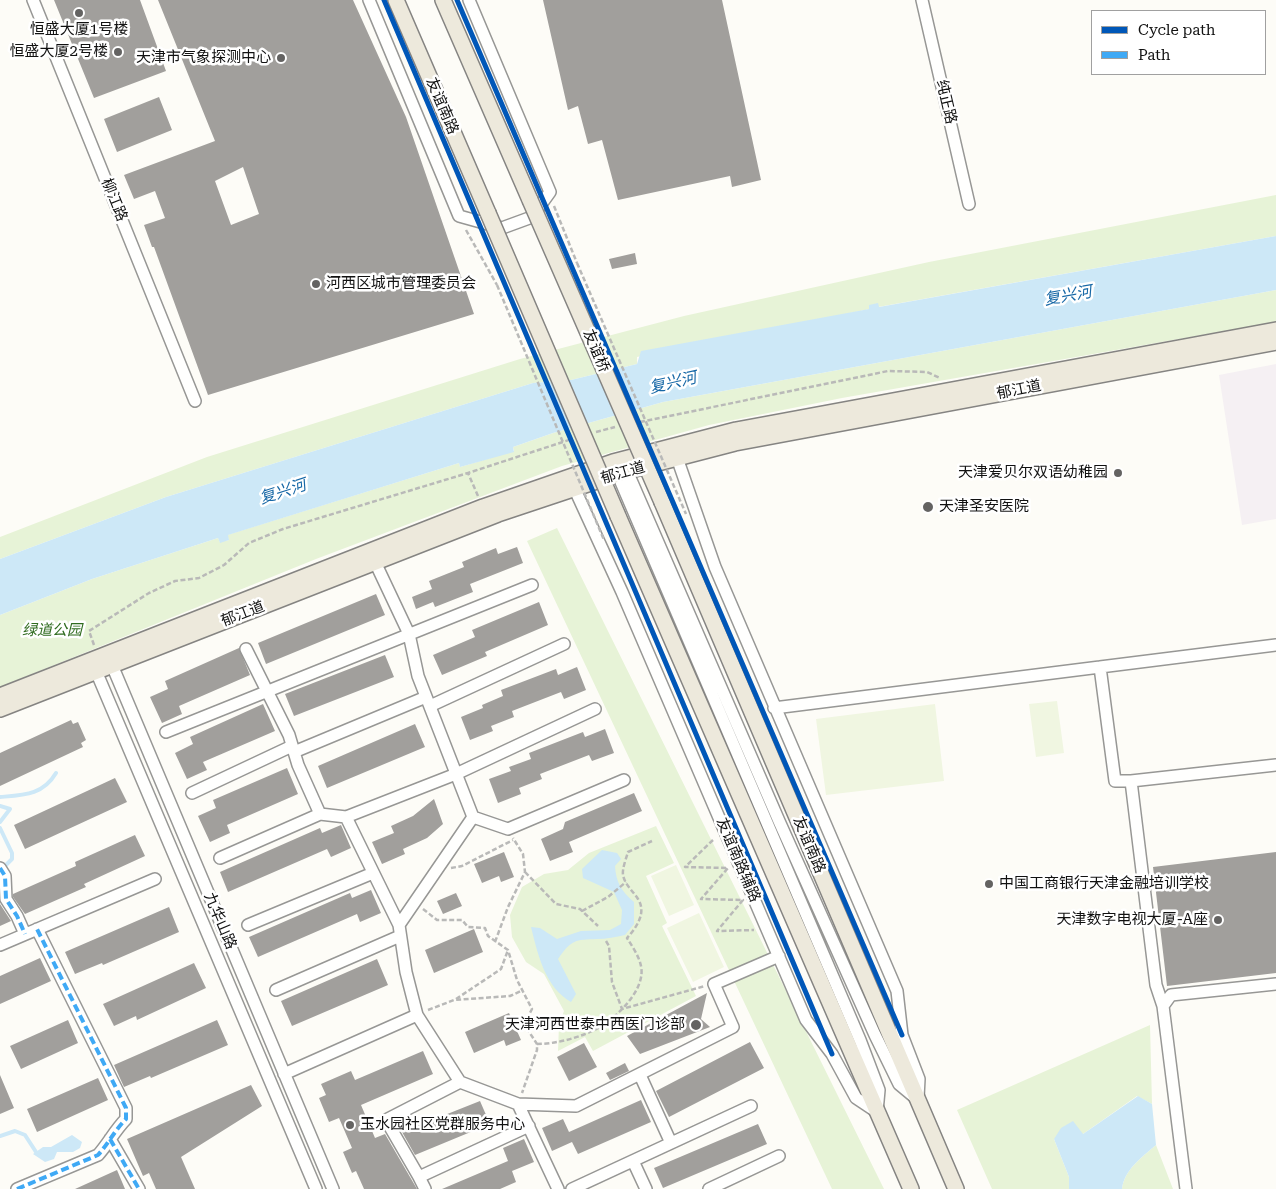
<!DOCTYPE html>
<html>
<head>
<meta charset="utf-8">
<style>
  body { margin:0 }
  #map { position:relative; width:1276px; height:1189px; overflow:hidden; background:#fdfcf7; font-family:"Roboto Serif",serif }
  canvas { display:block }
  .legend { position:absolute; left:1091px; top:10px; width:175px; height:65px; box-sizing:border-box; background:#fff; border:1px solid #a0a0a0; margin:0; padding:6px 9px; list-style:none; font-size:15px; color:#111 }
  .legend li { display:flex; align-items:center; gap:10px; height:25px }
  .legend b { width:25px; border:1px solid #a0a0a0 }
</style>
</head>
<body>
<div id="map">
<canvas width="1276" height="1189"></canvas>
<ul class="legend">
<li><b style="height:6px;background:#0057b8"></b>Cycle path</li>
<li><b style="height:6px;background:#3fa9f5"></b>Path</li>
</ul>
</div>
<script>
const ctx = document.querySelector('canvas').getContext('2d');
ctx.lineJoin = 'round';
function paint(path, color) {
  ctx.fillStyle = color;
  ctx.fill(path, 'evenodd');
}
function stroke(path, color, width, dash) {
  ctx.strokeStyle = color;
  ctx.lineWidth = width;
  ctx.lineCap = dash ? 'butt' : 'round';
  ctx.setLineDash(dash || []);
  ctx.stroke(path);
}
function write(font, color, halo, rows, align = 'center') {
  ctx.font = font + ' "Roboto Serif","Noto Sans SC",serif';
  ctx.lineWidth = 5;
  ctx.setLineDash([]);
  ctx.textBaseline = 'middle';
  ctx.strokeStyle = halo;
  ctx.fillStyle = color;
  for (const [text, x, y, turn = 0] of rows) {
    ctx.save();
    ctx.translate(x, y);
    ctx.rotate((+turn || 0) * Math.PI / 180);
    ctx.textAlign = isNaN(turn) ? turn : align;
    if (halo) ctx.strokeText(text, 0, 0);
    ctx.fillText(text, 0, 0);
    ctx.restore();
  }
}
const industrial = new Path2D(`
  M1276,364V519L1242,525L1219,375Z`);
const green = new Path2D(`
  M1276,195V236L878,307L869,305L870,309L637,357V364L571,380L533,383L166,497L0,559V537L207,457L520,359L684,316L929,262Z
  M1276,290V322L842,398L709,425L562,466L316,559L0,687V615L92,579L218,538L220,542L229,540L227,535L459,463L460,467L514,451L513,447L553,433L663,402Z
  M557,528L884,1189H832L527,541Z
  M656,826L674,863L646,876L667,923L662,926L696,996L593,1051L585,1037L558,1051L559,1025L564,1011L544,974L526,962L512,937L510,915L522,887L544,874L568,870L589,853Z
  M1150,1025L1152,1104L1137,1096L1083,1134L1054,1139L1069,1177V1189H992L957,1110Z
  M1156,1145L1173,1189H1122C1124,1170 1142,1157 1156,1145Z`);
const pitch = new Path2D(`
  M1057,701L1064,753L1036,757L1029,704Z
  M935,704L944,781L826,795L816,719Z
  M676,865L694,905L669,916L651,876Z
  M699,913L724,967L693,982L667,928Z`);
const water = new Path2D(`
  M1276,236V290L663,402L553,433L513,447L514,452L460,467L459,463L228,535L229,540L220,543L218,538L92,579L0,615V559L166,497L533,383L571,380L637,364L641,351L869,309V305L878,303L879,307Z
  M602,850L617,853L621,859L615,866C616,882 621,891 634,902V924L625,935C616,937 606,939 597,939C575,940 572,939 558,959L576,994L571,1002C545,987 538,955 531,927L540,928L557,939L581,931L610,930L621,924L622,910L614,892L583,878L582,869Z
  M1138,1096L1152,1104L1156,1145C1142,1157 1124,1170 1122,1189H1069V1177L1054,1139L1061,1128L1073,1121L1083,1134Z
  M72,1135L82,1142L80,1148L73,1152H57L54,1159L45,1162L33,1154L43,1147H51Z`);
const stream = new Path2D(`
  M0,797C24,795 43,795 56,773
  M0,806L10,809L0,822
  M0,828L12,853V859L2,869
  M0,1136L15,1131L25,1135L36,1152`);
const building = new Path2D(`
  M54,0H140L166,71L94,98Z
  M158,0H353L406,117L474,314L208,395L154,247H152L144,225L165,218L155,191L134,199L124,175L215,141ZM243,167L259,214L231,225L215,181Z
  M543,0H722L761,180L732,187L730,176L618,200L602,140L588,144L578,106L568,110Z
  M159,97L172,130L117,152L104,119Z
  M635,253L637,264L612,269L609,259Z
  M517,547L523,563L470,584L473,592L435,607L433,602L416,609L412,597L432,589L429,581L464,567L462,562L496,548L498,554Z
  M376,594L385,615L266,664L258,643Z
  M539,602L548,625L485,652L487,656L442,675L433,655L475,637L472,630Z
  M239,648L250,675L179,706L182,714L162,723L150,697L168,689L165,681Z
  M385,655L394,677L294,716L285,694Z
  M577,667L586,690L564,699L561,692L512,711L514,717L491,726L493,731L470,740L461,717L483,708L482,705L503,696L501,690L556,669L558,675Z
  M263,704L275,731L203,762L207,770L187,779L175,753L193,744L190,737Z
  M71,720L73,724L78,722L86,740L81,743L83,747L0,786V753Z
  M415,724L425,747L327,788L318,766Z
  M605,729L614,753L592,761L589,755L540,774L542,779L519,788L521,794L498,803L489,779L511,771L509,767L531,759L529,753L583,732L585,737Z
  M287,768L298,794L227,825L230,833L210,842L198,816L216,808L213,800Z
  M115,778L127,802L25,849L14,825Z
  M634,793L642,811L569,842L573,852L550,861L541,839L563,829L565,822Z
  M434,799L443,824L427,838L403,849L405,854L382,864L372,842L394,833L391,826L413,816Z
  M341,825L351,848L331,857L327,849L228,892L220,872L320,828L322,833Z
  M135,835L145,856L84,884L86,887L25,914L13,897V894L76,866L75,862Z
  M504,852L514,877L501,882L499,876L482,883L474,864Z
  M1276,852V973L1167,986L1153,867Z
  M371,890L381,913L360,922L357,914L258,957L249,937L350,893L352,898Z
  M456,893L462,906L443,914L437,901Z
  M0,904L11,921L0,926Z
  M169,907L179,932L103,965L102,963L75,974L65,952Z
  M474,929L483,952L434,973L425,950Z
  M40,958L51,981L0,1004V976Z
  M377,959L388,985L292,1026L281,1001Z
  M194,963L206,988L137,1020L136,1016L114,1026L103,1004Z
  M707,993L701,1019L710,1027L640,1054L627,1036Z
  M509,1013L521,1040L506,1046L504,1040L474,1053L465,1032Z
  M68,1020L78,1043L21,1069L10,1046Z
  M217,1020L228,1045L151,1078L150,1076L124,1087L114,1065Z
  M750,1042L764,1068L669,1117L656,1091Z
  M584,1043L597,1067L569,1081L557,1057Z
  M423,1051L433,1074L361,1105L375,1138L385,1134L417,1189H364L356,1171L352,1173L343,1152L352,1148L339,1118L329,1122L319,1098L326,1095L321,1084L351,1071L355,1080Z
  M625,1063L629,1071L610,1080L606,1073Z
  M0,1075L14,1108L0,1114Z
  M98,1078L108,1100L37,1132L27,1109Z
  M251,1085L262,1106L181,1157L195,1189H156L149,1173L143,1176L127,1139Z
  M641,1100L651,1122L578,1154L572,1142L552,1151L542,1128L563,1119L569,1132Z
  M480,1101L490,1124L415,1155L402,1132Z
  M758,1124L767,1144L663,1188L654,1168Z
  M524,1139L534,1162L512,1171L516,1182L500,1189H442L508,1161L503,1148Z
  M117,1170L125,1189H75Z`);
const path = new Path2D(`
  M554,206L577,263
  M466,230L497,285
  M640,422L888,371L927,372L940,378
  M596,432L615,427
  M478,496L468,473L572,439
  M94,645L89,631L149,593L175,581L199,578L224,565L249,543L283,529L468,473
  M713,840L685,867L728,868L701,899L743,900L717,931L754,930
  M451,868L462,866L513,840
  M525,872L556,904L580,909L598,926
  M423,909L437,920H462L468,927L485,928L488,936L508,950L517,980L532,1009L524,1024L537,1044V1050L522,1093
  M582,911L608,897L626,882
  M606,941L609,946L612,982L622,1009L705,986
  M495,942L508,907L525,872L523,854L513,838
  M456,999L501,969L508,950
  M428,1010L454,1000L510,996L521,991
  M537,1044C557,1044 582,1037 600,1027C618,1016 646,989 641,966C639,956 632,946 627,938C636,928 647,913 638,899C633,891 625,885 623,875C622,869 626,859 628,852L652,841`);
const minor = new Path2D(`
  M33,0L195,401
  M369,0L459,216L502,228L532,217L550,192L469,0
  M922,0L969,204
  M675,452L715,567L897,991L902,1035L919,1079L918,1098
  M624,464L779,821L875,1035L899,1084L917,1099
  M571,481L622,592L806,1020L832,1054L856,1098L877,1112L879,1090L860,1040L615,468
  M375,562L409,634L418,676L473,817L399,925
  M246,649L289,735L298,765L320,814L346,817L399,925L406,972L417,1015L460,1082L518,1104L576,1106L733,1027L714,984L779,956
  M109,658L333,1189
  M93,664L316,1189
  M430,706L564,644
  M774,708L1100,667
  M166,732L532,585
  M294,752L426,697
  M1131,781H1115L1100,667L1276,645
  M192,793L292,746
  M346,817L456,774L595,709
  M473,817L508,829L624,780
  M220,858L320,814
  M0,868L5,876L6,899L17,916L25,934
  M248,925L373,873
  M0,945L155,879
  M276,990L400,936
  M1163,1006L1156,985L1131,781L1276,765
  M284,1074L417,1015
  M640,1075L671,1143
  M518,1104L558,1189
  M110,1139L139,1189
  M633,1161L646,1189
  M419,1177L386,1120L460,1082
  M17,1189L98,1155C108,1144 115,1130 126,1119V1108L37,929
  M425,1189L419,1177L529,1126
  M572,1189L751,1106
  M709,1189L779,1156
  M1186,1189L1163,1006L1171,995L1276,984`);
const major = new Path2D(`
  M396,0L488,213
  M443,0L530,200
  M662,502L956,1189
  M618,516L911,1189
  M0,696L483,507L613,462L736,430L1276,330
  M0,709L498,514L627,471L735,443L1276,342`);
const pathBridge = new Path2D(`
  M577,263L686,514
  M497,285L604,540`);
const majorBridge = new Path2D(`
  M530,200L662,502
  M488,213L618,516`);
const quiet = new Path2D(`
  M0,868L5,876L6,899L17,916L25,934
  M110,1139L139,1189
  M17,1189L98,1155C108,1144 115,1130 126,1119V1108L37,929`);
const cycleway = new Path2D(`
  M384,0L832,1054
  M457,0L902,1035`);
const markers = [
  [79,13,5,"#646362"],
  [118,52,5,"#646362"],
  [281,58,5,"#646362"],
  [316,284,5,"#646362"],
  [1118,473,5,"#646362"],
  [928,507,6,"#646362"],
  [989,884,5,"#646362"],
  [1218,920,5,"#646362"],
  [696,1025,6,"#646362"],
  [350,1125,5,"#646362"]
];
const poiNames = [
  ["恒盛大厦1号楼",79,30,"center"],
  ["恒盛大厦2号楼",108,52],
  ["天津市气象探测中心",271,58],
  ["河西区城市管理委员会",326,284,"left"],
  ["天津爱贝尔双语幼稚园",1108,473],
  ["天津圣安医院",939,507,"left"],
  ["中国工商银行天津金融培训学校",999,884,"left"],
  ["天津数字电视大厦-A座",1208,920],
  ["天津河西世泰中西医门诊部",685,1025],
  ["玉水园社区党群服务中心",360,1125,"left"]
];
const streetNames = [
  ["纯正路",946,102,77],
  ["友谊南路",442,106,67],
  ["柳江路",114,200,68],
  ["友谊桥",596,351,67],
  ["郁江道",1019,390,-11],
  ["郁江道",623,473,-16],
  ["郁江道",243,614,-21],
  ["友谊南路",809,845,67],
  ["友谊南路辅路",738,860,67],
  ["九华山路",220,921,67]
];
const parkNames = [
  ["绿道公园",52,631]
];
const waterNames = [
  ["复兴河",1068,296,-10],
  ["复兴河",673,383,-13],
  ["复兴河",283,492,-18]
];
paint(industrial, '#f5f0f3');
paint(green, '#e7f3d7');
paint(pitch, '#f0f6e1');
paint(water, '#cde8f7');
stroke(stream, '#cde8f7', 4);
paint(building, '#a19f9c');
stroke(minor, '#979795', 14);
stroke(major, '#858482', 18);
stroke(path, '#b9b9b8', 2.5, [5, 2.5]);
stroke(minor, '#fffffe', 11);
stroke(major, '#ede9dc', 15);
stroke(majorBridge, '#858482', 18, []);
stroke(pathBridge, '#b9b9b8', 2.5, [5, 2.5]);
stroke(majorBridge, '#ede9dc', 15);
stroke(quiet, '#3fa9f5', 4, [8, 4]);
stroke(cycleway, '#0057b8', 5);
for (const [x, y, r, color] of markers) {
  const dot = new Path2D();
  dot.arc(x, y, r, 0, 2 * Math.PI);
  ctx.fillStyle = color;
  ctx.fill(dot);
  stroke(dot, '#fff', 2);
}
write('15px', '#111', '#fff', poiNames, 'right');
write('15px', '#111', '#fff', streetNames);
write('italic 15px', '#2f6b1f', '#fff', parkNames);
write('italic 16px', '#1768a6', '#fff', waterNames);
</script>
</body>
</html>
